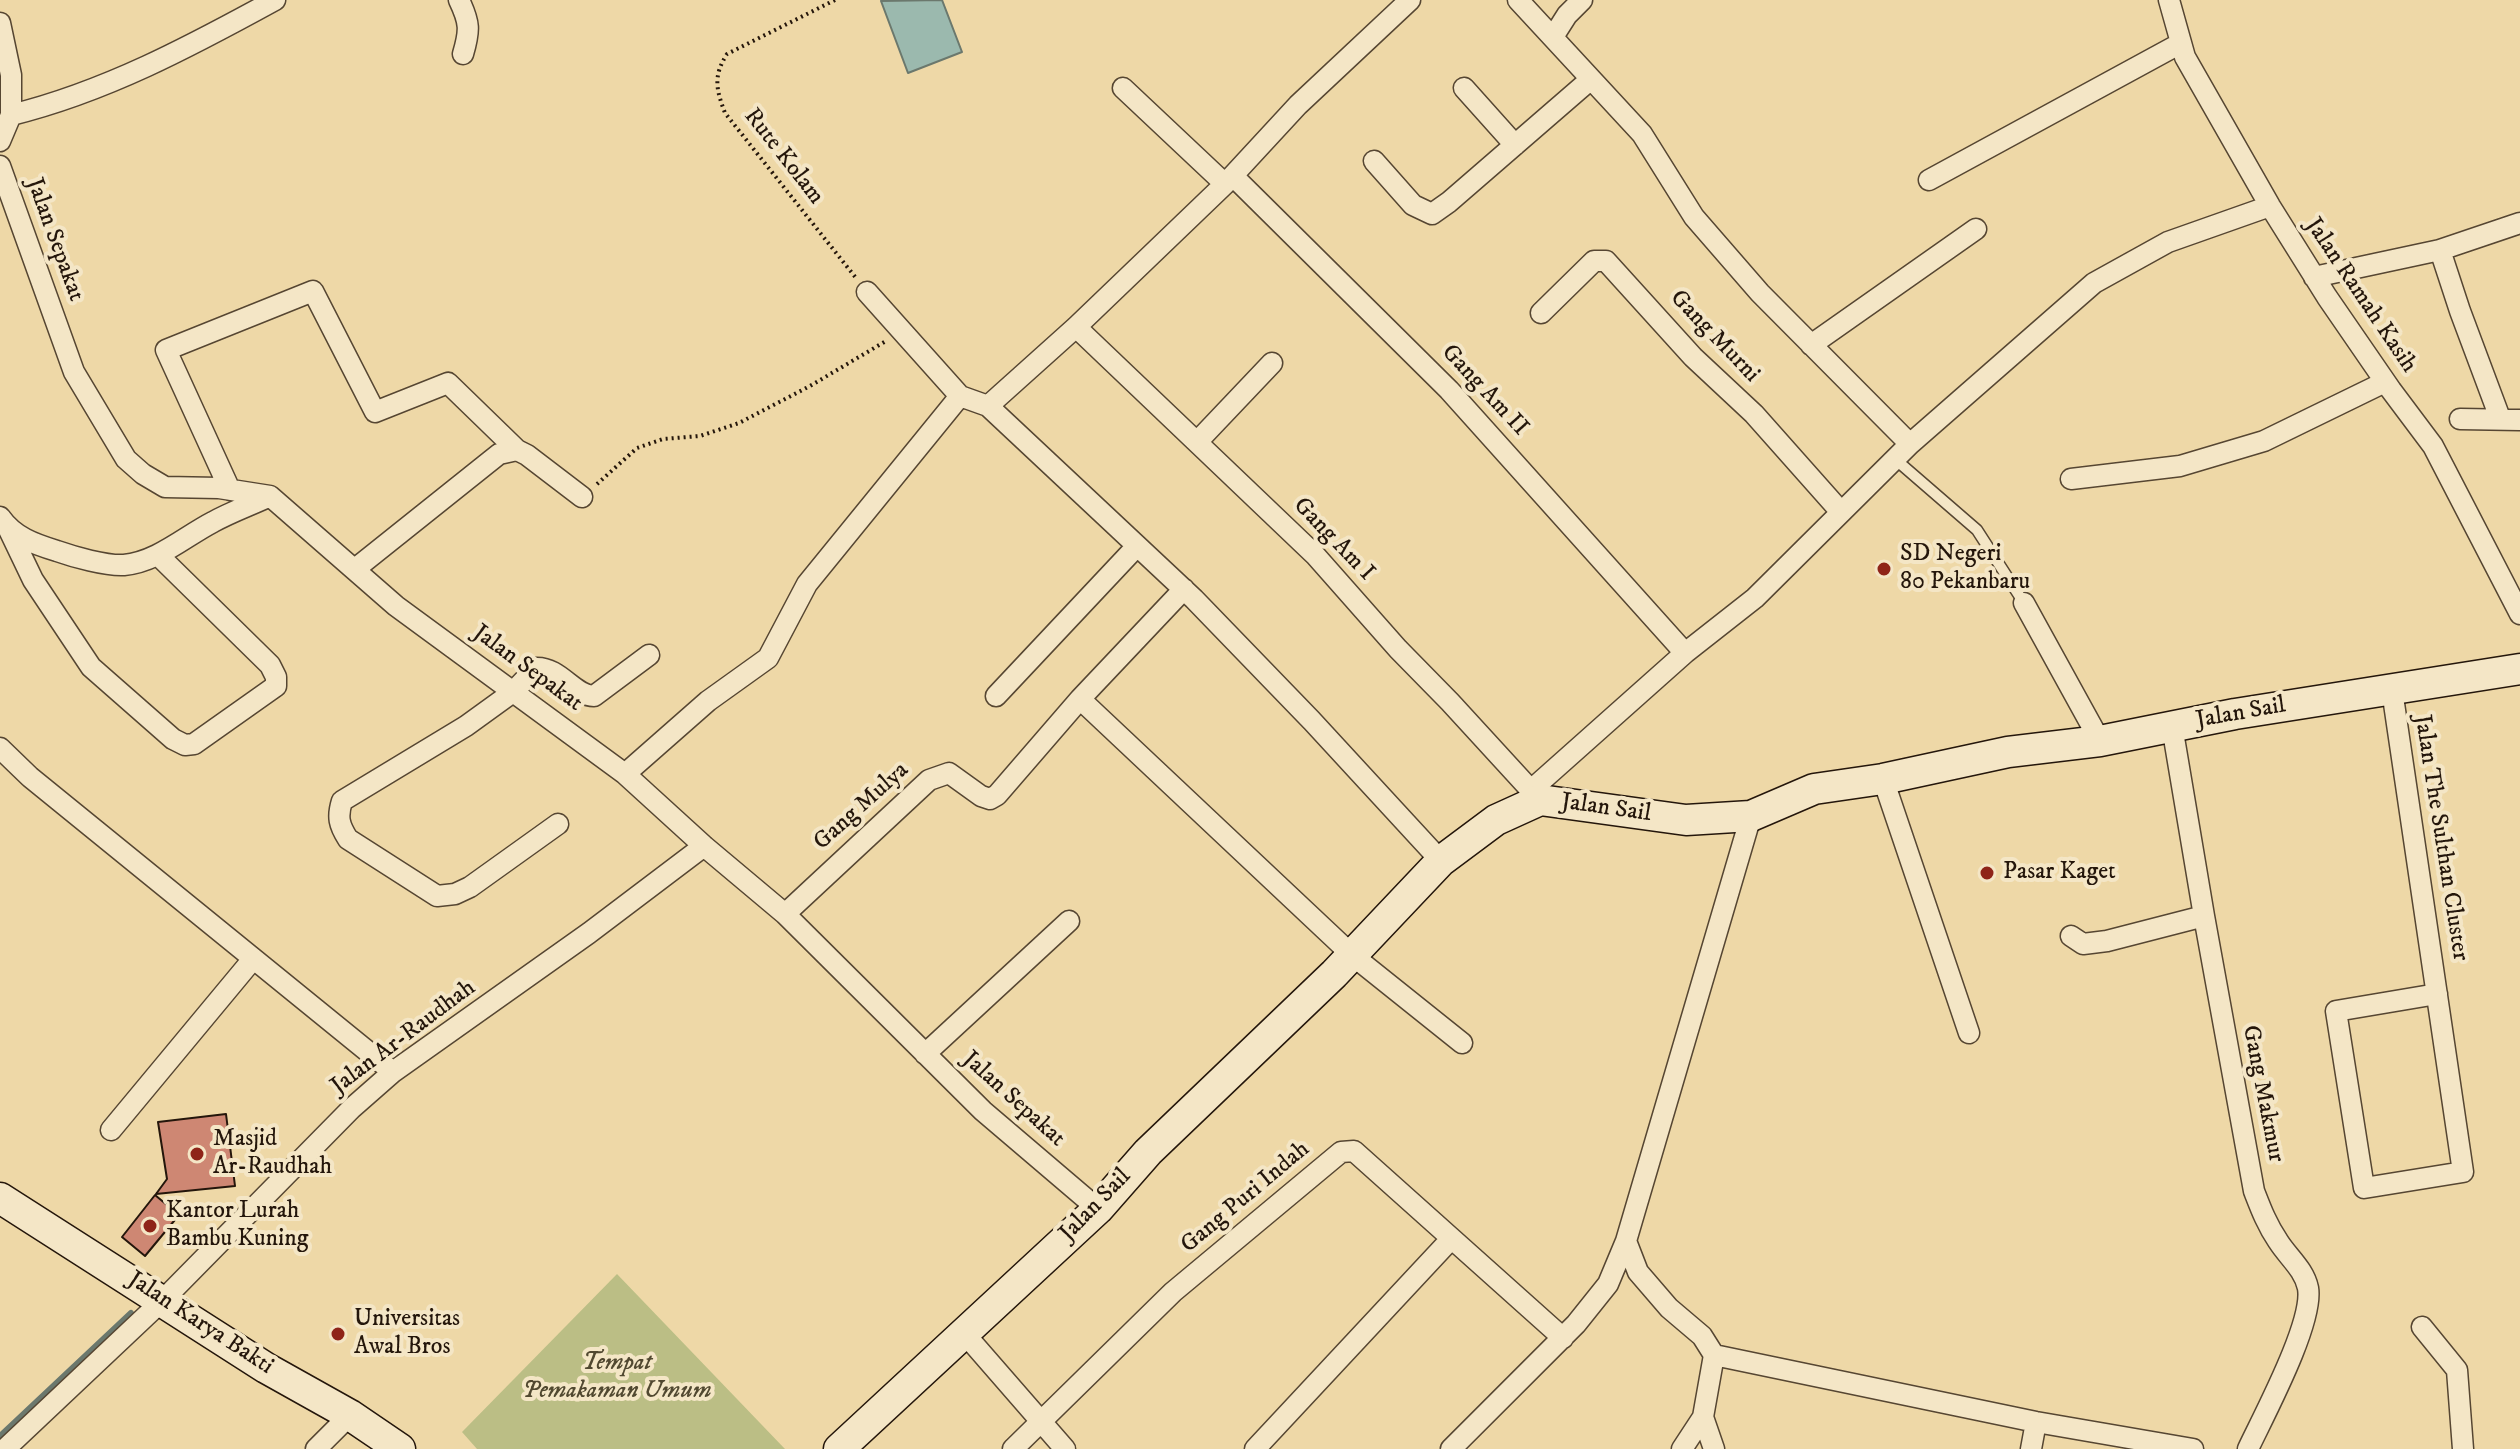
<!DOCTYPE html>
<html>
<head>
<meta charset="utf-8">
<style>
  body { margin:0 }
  canvas { display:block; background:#eed8a7 }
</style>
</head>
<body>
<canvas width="2520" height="1449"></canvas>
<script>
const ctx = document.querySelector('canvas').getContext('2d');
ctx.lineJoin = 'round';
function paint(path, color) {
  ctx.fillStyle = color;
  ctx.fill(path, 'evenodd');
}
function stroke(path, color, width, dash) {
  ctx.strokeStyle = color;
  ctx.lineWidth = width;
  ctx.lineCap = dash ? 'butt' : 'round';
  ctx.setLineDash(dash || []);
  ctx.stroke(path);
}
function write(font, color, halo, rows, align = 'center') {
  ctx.font = font + ' "IM FELL DW Pica",serif';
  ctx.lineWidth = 8;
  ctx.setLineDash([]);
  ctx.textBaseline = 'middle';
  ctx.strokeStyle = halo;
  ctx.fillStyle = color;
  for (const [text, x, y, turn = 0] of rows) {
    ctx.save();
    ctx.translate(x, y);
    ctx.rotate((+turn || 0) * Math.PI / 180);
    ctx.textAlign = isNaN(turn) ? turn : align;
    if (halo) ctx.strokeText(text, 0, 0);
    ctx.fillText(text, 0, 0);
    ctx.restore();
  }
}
const green = new Path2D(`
  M617,1274L785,1449H477L462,1432Z`);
const water = new Path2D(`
  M942,0L962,52L908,73L881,1Z`);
const stream = new Path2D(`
  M0,1436L131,1313`);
const building = new Path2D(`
  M226,1114L235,1186L156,1194L167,1179L158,1122Z
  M155,1195L179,1215L145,1256L122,1237Z`);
const path = new Path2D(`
  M835,0L727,54C713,76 716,89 725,113L856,278
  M597,484L637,448L663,439L700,436L739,423L810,386L886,341`);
const lane = new Path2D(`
  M1895,459L1977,530L2024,603`);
const street = new Path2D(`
  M459,0C470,23 470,30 463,54
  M1518,0L1642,134L1694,217L1760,293L1910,444
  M2169,0L2185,57L2270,206L2327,297L2391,390L2433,446L2520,614
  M0,23L11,75V115L0,141
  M1553,37L1567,15L1582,0
  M1123,88L1225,184
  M1464,88L1515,145
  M11,115C105,92 191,46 275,0
  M1374,161L1413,205L1432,214L1449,202L1591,79
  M0,166L74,372L126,459L143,474L165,487L219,488L270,496L396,606L625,774L704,846L785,914L983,1111L1098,1209
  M1233,176L1449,390L1685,653
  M1929,180L2181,43
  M2314,277L2440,250
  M867,292L960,396L988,406L1194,599L1312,721L1441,861
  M1541,313L1594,261H1606L1693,357L1754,414L1841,512
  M1076,327L1315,555L1398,649L1450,702L1538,798
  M1811,345L1976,229
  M988,406L1076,327L1225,184L1298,105L1410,0
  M2500,418L2460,311L2440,250L2520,223
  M2460,419L2520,420
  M1197,442L1272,363
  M2071,479L2180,466L2264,441L2385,382
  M230,490L166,350L313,291L375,412L448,383L517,450
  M0,517C14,537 34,544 57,551C74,557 106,566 124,565C157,562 184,537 213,522C231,512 251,505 270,496
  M9,530L33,580L91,667L173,739L185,745L194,744L276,686V677L270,665L158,555
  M355,569L499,454L517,450L527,455L582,497
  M2024,603L2100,741
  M2392,690L2463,1172L2364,1188L2336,1011L2437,994
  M996,696L1137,546
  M1080,699L1352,955L1462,1043
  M2172,726L2204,916L2254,1191C2261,1209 2267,1225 2278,1241C2288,1257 2304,1269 2308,1288C2314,1322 2264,1415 2248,1449
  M0,748L30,777L393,1072
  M625,774L708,701L768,658L807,584L960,396
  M1883,779L1969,1033
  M1530,791L1685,653L1755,598L1910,444L2094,283L2168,242L2270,206
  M558,824L470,887L455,894L437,896L348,839C339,825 337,817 342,801L466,726L513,692L536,668C560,667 574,696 594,696L649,655
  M785,914L929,780L949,773L981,796L990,799L997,795L1080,699L1184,589
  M2071,936L2083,944L2107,941L2204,916
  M925,1054L1069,921
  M111,1130L253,959
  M2422,1327L2457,1370L2463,1449
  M964,1333L1065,1449
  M1714,1355L2036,1422L2193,1449
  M1703,1417L1714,1449
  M5,1449L162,1301L352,1108L393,1072L589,933L704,846
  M316,1449L350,1415
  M1013,1449L1173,1292L1341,1152L1354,1151L1563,1338
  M1255,1449L1451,1239
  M1451,1449L1576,1324L1608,1284L1626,1241
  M1682,1449L1703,1417L1714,1355L1702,1336L1669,1308L1638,1272L1626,1241L1751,816
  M2031,1449L2036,1422`);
const secondary = new Path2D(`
  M0,1198L266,1368L350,1415L400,1449
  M839,1449L1098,1209L1148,1152L1334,974L1441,861L1496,820L1540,800L1686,820L1751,816L1814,789L1883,779L2008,752L2100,741L2235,714L2520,669`);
const markers = [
  [1884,569,8,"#8f2418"],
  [1987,873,8,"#8f2418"],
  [197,1154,8,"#8f2418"],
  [150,1226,8,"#8f2418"],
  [338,1334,8,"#8f2418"]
];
const streetNames = [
  ["Rute Kolam",783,157,52],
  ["Jalan Sepakat",54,240,70],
  ["Jalan Ramah Kasih",2360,296,56],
  ["Gang Murni",1714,337,46],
  ["Gang Am II",1484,391,47],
  ["Gang Am I",1333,540,46],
  ["Jalan Sepakat",527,669,36],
  ["Jalan Sail",2241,714,-10],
  ["Gang Mulya",862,807,-42],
  ["Jalan Sail",1606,809,8],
  ["Jalan The Sulthan Cluster",2440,838,81],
  ["Jalan Ar-Raudhah",404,1038,-37],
  ["Gang Makmur",2262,1094,79],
  ["Jalan Sepakat",1013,1100,42],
  ["Gang Puri Indah",1246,1198,-40],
  ["Jalan Sail",1096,1206,-46],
  ["Jalan Karya Bakti",200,1324,33]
];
const poiNames = [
  ["SD Negeri",1900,555],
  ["80 Pekanbaru",1900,583],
  ["Pasar Kaget",2003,873],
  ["Masjid",213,1140],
  ["Ar-Raudhah",213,1168],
  ["Kantor Lurah",166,1212],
  ["Bambu Kuning",166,1240],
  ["Universitas",354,1320],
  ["Awal Bros",354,1348]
];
const parkNames = [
  ["Tempat",617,1364],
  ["Pemakaman Umum",617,1392]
];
paint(green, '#bbbe85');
paint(water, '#9bb9ae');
stroke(water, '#6b786d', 2);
stroke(stream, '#6b786d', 6);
paint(building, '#ce8773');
stroke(building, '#24160b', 2);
stroke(lane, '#564632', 13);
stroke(street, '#564632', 23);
stroke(secondary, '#24160b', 33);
stroke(path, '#24160b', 4, [2, 4]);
stroke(lane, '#f4e6c6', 10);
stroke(street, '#f4e6c6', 20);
stroke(secondary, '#f4e6c6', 30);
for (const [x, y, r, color] of markers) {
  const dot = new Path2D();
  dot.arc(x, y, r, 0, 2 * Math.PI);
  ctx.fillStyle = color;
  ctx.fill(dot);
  stroke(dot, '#f4e6c6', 3);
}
write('24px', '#24160b', '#f4e6c6', streetNames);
write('24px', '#24160b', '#f4e6c6', poiNames, 'left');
write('italic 24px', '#514830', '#f4e6c6', parkNames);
</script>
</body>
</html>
